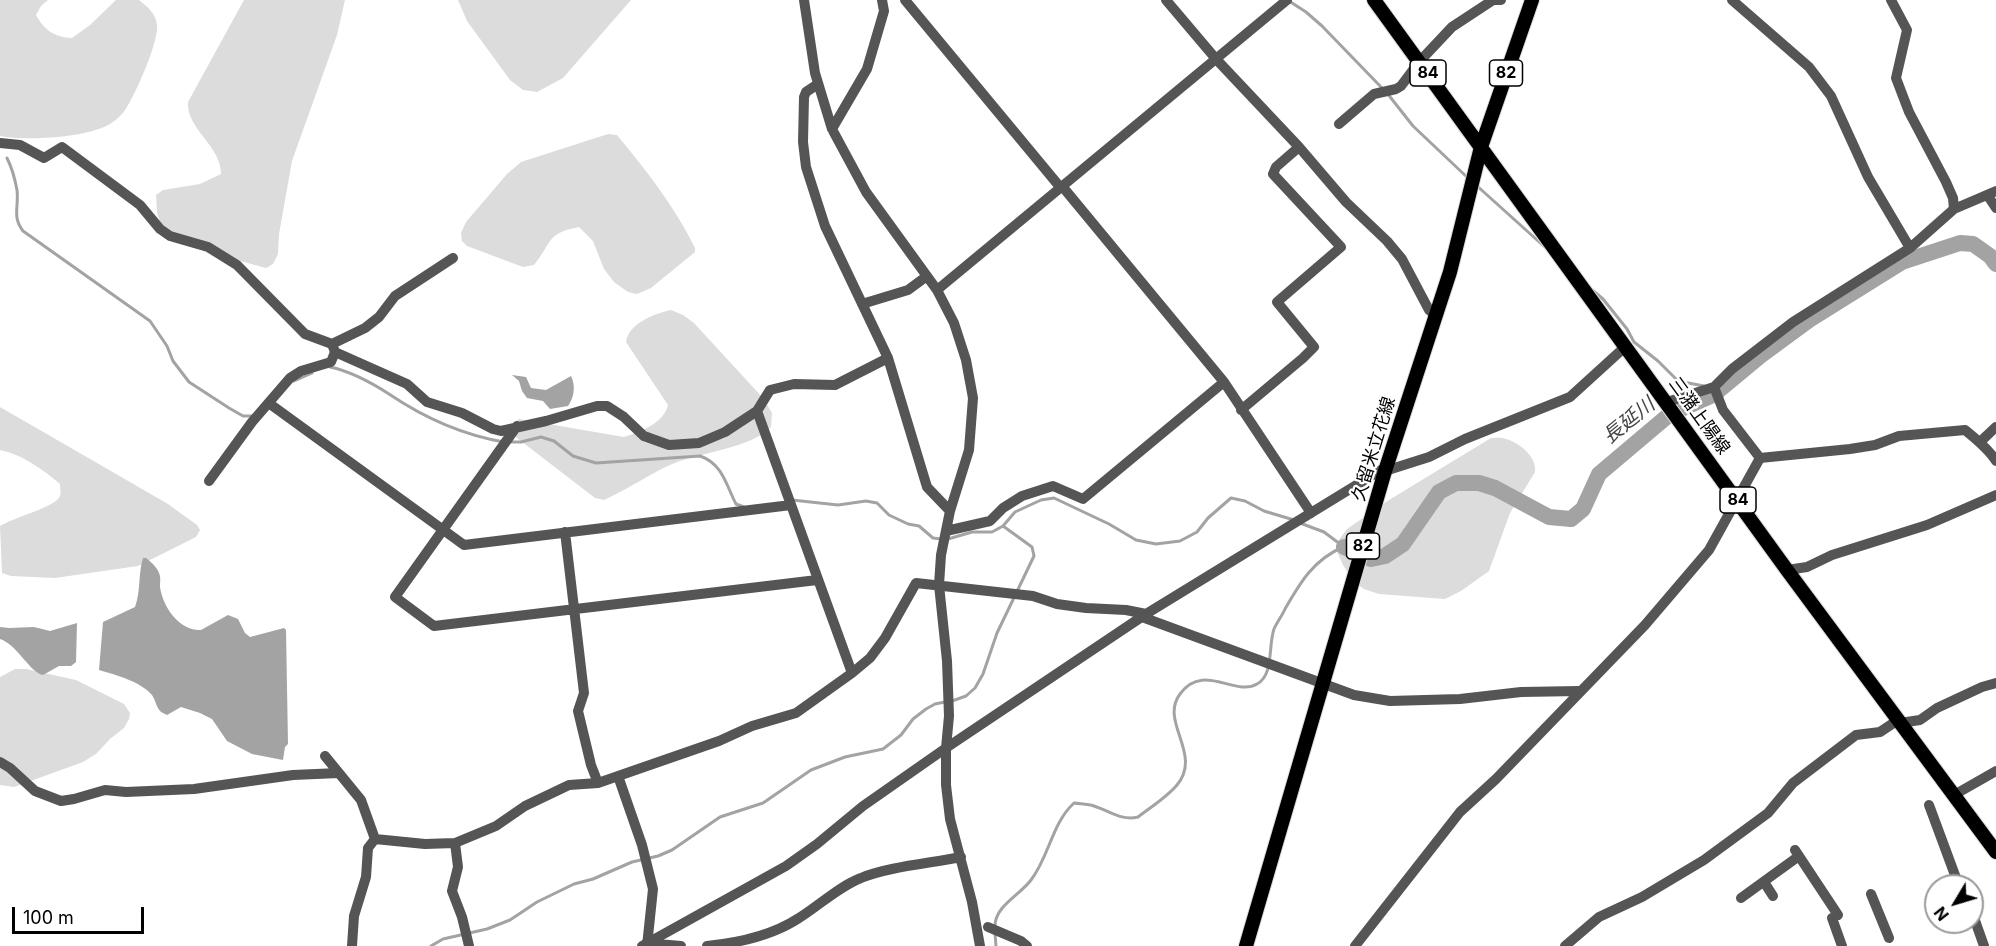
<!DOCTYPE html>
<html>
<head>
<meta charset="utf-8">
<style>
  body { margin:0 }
  #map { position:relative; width:1996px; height:946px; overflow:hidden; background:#fff; font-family:Inter,sans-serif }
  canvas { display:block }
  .north { position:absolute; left:1924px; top:874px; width:60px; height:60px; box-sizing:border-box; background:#fff; border:2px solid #999; border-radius:50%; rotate:232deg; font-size:16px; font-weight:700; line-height:24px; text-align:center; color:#000 }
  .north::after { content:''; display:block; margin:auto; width:21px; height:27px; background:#000; clip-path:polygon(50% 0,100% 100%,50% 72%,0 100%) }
  .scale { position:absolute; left:12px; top:907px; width:132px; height:27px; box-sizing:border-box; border:3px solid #000; border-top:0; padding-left:8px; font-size:18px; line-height:21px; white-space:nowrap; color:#000; -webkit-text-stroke:4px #fff; paint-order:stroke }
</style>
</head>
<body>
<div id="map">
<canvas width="1996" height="946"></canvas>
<div class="north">N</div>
<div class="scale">100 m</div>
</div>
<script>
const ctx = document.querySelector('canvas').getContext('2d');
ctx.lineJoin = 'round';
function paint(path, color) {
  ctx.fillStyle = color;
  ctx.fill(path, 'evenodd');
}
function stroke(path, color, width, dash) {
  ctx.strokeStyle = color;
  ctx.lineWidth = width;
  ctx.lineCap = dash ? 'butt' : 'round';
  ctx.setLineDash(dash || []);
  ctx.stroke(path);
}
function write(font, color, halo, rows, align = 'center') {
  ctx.font = font + ' Inter,"Noto Sans JP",sans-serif';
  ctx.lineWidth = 4.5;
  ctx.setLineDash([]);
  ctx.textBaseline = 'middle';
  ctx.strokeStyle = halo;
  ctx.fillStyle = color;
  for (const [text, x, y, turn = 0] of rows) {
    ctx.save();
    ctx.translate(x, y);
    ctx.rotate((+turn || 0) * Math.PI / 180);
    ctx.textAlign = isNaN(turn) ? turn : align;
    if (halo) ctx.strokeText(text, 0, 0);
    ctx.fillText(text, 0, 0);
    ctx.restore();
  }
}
const green = new Path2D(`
  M0,0H48L41,6L36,15C45,31 55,37 72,38L90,25L116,0H139C148,7 156,14 157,25C159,41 135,96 125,110C121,116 114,122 108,125C84,138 26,141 0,136Z
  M244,0H345L337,35L292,161L279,234L278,254L273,264L266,268C239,260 171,245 159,219C156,212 157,202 156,195L163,190L200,184L221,174C221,145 186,129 188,102Z
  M458,0H631L563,78L537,92L523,90L510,80L467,21Z
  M608,134L617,135C646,170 675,207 695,248V252L651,288L637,294L628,292L614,282L604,269L593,241L579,227C546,233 552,243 534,265L523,267L467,246L462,241L461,233L466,222L507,174L521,162Z
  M671,310L683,315L694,323L763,398L772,413L771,427C752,447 705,452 677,462C652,472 629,489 604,500L595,498L517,438L509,427L519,419L624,437C640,432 664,423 668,405L626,342C629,323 654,314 671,310Z
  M0,407L168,504L197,525L200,530L196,537L138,566L55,578L11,576L2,573L0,526C13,518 50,508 58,499C62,495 60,489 60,484C44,470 21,454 0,450Z
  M1491,438C1495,438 1502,437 1506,439C1520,443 1537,457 1535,472L1510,513L1489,571L1461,591L1445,599L1379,594L1364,589L1353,581L1343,565L1337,552L1338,541L1347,529L1389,500Z
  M15,669H26L76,680L124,704L130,713L129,719L124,728L110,739L96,754L83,762L14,787L0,785V677Z`);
const water = new Path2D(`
  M512,375L526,377L531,388L546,390L571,376C576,386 574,398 568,406L550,409L543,401L527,398L522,391L519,381Z
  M143,558H146C151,562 157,567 159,573C161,578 160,582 160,587C163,607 179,631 201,630L228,615L238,619L245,633L250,637L284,628L286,630L288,744L285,747L283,760L252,754L227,741L212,719L200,713L181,707L167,715L161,712C156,707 156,701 152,695C140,681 116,675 99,670L103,622L135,607C141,591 138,574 143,558Z
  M77,623L76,662L71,666H59L43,675C29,672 18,645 0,639V627L9,628L34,627L50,631Z`);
const stream = new Path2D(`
  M1289,1L1306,12L1322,26L1382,88
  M1387,93L1413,126L1469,179
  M7,158C12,168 15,179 17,190C19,207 12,217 23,231L150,321L167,346L173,361L189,382L229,408L243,416H253
  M1476,185L1547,249
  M1590,288L1603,299L1627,329L1634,342L1658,361L1678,381L1704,386
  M330,367C349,371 372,383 389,394C423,417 463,435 504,442
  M294,381L312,373
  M510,442H521L541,437L554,441L573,456L596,463L700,456C723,464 726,485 736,504L744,507
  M792,500L838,505L866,501L877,503L889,515L908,524L919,526L933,538L941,539
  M1300,523L1324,532L1344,547
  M948,539L972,532H992L1003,526L1015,512L1041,500L1054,498L1109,524L1136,540L1156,544L1180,541L1197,532L1208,518L1231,498L1245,501L1264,511L1294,520
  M952,701L966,696L975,688L983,674L997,633L1034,556L1032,547L1003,526
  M995,926C995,906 1020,895 1031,880C1049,857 1052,823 1074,803C1080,804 1088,804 1094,806C1110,811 1121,821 1138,817C1151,807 1167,797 1177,785C1203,754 1159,722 1180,694C1203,662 1235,697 1257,684C1274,675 1268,646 1274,629C1277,622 1282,616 1285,609C1300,583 1313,560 1343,547
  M995,933L996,946
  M431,946L443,939L487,929L510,920L537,902L574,884L593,879L632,862L658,856L672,850L720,817L763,803L811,770L845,757L883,749L901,735L913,719L926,709L935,704L945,702`);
const river = new Path2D(`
  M1344,547L1371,559L1385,556L1403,544L1439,492L1456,483H1479L1495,488L1549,517L1571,519L1583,509L1599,474L1670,414L1713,395L1760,356L1809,320L1902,262L1960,243L1973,244L1990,256L1996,264`);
const minor = new Path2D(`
  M804,0L815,73L832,129L866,192L937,290L954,323L966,360L973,398L969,450L950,511L941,555L939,585L947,661L949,716L946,748V785L950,819L972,902L980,946
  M905,0L1060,187
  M1166,0L1216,59L1299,147L1346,202L1387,241L1402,259L1429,310L1436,316
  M1732,0L1809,67L1831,96L1868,177L1910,248
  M1891,0L1907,30L1896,78L1909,112L1946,182L1953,198L1954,209
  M818,84L806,92L804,97L803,142L806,167L825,226L888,358L927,487L950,511
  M1339,124L1374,94L1396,89L1401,86L1419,62L1452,27L1493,0H1501
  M832,129L867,69L884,11L882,0
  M0,143L20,145L44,158L62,147L140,205L160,229L170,236L208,247L237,265L305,334L332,344L365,328L379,317L395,296L453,258
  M1062,186L1224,382L1311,513
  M1988,196L1996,208
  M937,290L1287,0
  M862,304L908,290L927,276
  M332,344L335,352L407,384L427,402L462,413L493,429L501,431L546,421L597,406H607L624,417L644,436L669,445L699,443L725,432L757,411L770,390L794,384L835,385L888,358
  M1714,387L1723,410L1760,458
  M1667,402L1714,387L1732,369L1793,322L1910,248L1954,209L1996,191
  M270,404L464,545L791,505
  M1241,410L1303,358L1314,347L1277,302L1341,247L1273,174L1276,167L1299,147
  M757,411L852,673
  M517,426L395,597L434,626L817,580
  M1980,442L1996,427
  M1760,458L1850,449L1875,445L1899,436L1965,430C1975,438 1990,451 1996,461
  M209,481L252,422L290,378L301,371L331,362L335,352
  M946,531L990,521L1003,508L1022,496L1053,486L1083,499L1224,382
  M565,532L584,693L578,711L591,765L598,783
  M1787,570L1807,567L1832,555L1927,525L1996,495
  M1142,617L1354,695L1390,701L1460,699L1521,692L1579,691
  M1900,723L1920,720L1937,708L1982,687L1996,683
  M325,756L361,800L375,839
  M0,762L10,768L35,791L61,801L74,799L105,790L126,792L194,789L293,775L339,773
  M618,776L642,845L653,889L647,946
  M1954,795L1996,771
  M1929,805L1959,886
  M375,839L425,844L455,843L496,826L525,806L569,785L598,783L719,741L752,726L796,713L852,673L870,658L885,638L916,583L1033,596L1057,604L1086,608L1126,610L1146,614
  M455,843L458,867L452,891L462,917L469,946
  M1795,850L1838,915
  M1764,882L1773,896
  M1871,894L1889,938
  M1741,898L1799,856
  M1972,912L1984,946
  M1832,918L1842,946
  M988,927L1021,941L1027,946
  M646,943L681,946
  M352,946L354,916L366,877L368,848L375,839
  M642,946L786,866L817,844L863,806L946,748L1146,614L1381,470L1385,471L1429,457L1465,439L1570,397L1626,346
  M707,946C738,943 773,935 799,918C820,905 838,887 861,878C887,867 932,863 961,857
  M1355,946L1460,812L1496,779L1645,625L1709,550L1760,458
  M1565,946L1599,917L1642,897L1704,860L1768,813L1793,783L1856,735L1880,732L1898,720`);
const major = new Path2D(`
  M1374,0L1787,570L1996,852
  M1246,946L1385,471L1450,272L1481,147L1532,0`);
const shields = [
  [1428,73,36],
  [1506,73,33],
  [1738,500,36],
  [1363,546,33]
];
const shieldNames = [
  ["84",1428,73],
  ["82",1506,73],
  ["84",1738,500],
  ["82",1363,546]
];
const streetNames = [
  ["三潴上陽線",1699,416,54],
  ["久留米立花線",1374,449,-73]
];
const waterNames = [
  ["長延川",1629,421,-39]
];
paint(green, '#dcdcdc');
paint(water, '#a3a3a3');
stroke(stream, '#a3a3a3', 3);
stroke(river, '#a3a3a3', 16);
stroke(major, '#dbdbdb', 16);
stroke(minor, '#555', 10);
stroke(major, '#000', 14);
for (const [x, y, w] of shields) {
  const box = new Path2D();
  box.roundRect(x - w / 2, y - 13, w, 26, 4.5);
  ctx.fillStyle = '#fff';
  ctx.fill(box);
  stroke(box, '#000', 1.5);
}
write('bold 16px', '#000', null, shieldNames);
write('18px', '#000', '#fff', streetNames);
write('italic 20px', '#444', '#fff', waterNames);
</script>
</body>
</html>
